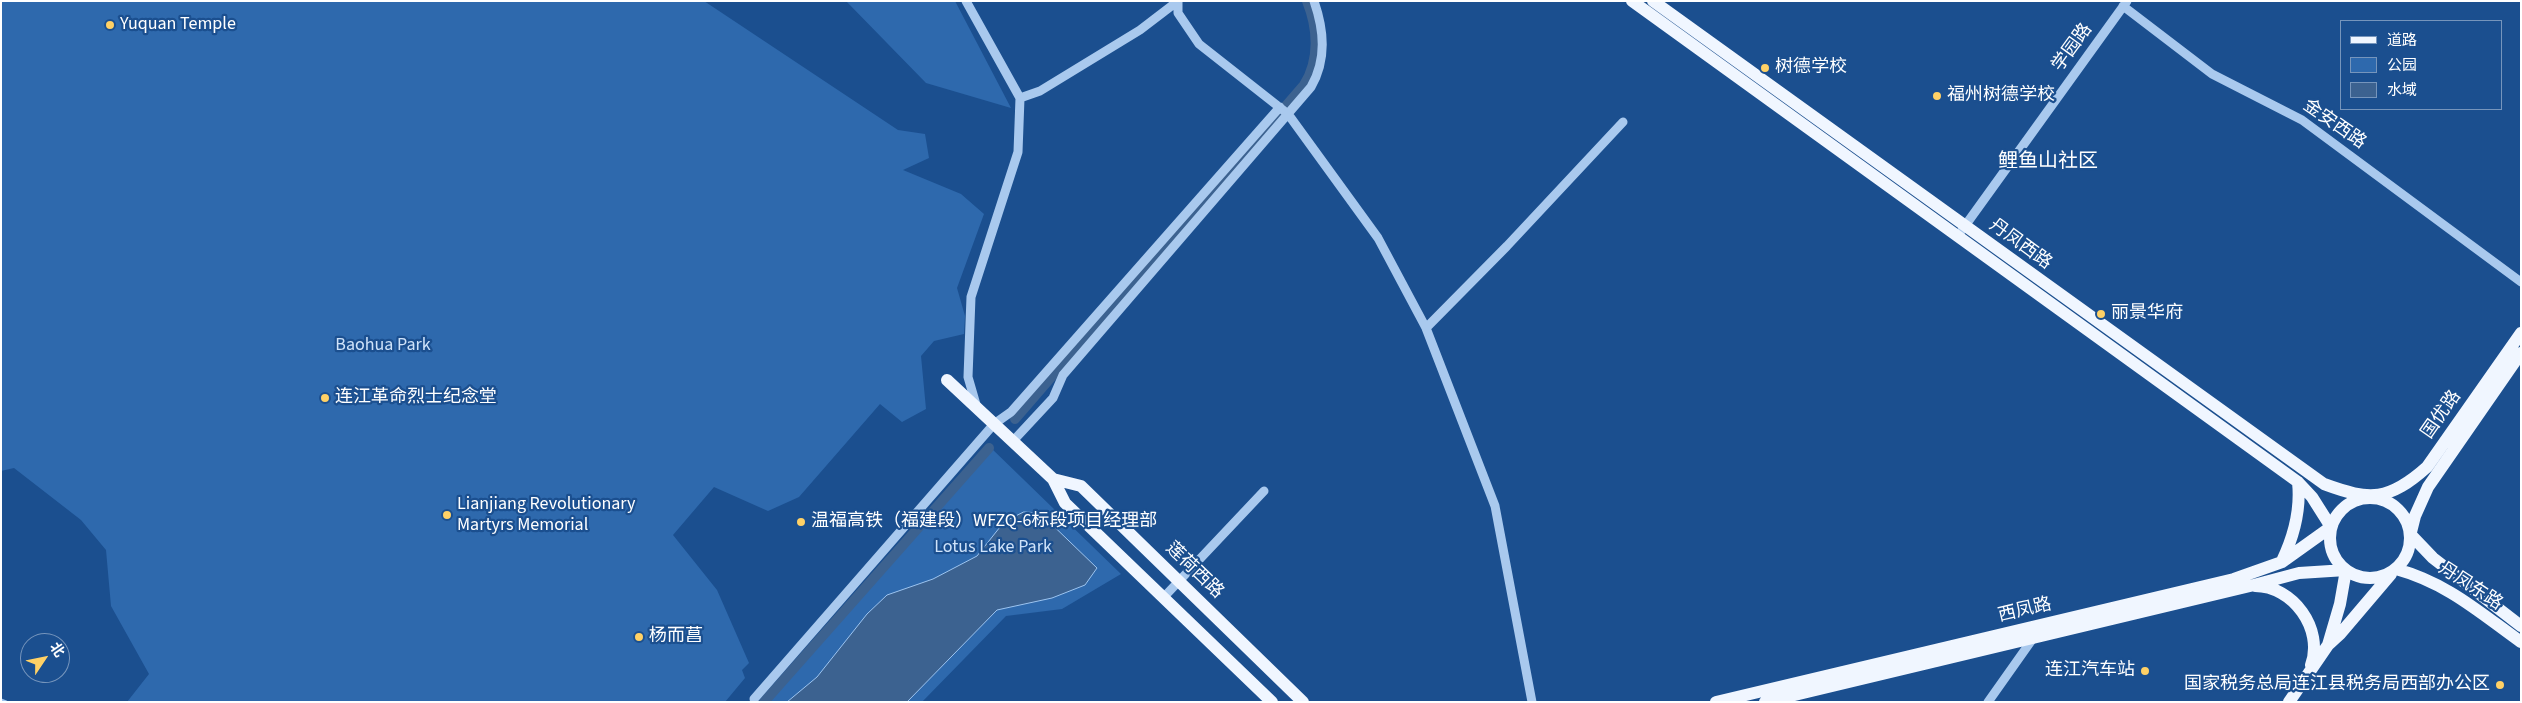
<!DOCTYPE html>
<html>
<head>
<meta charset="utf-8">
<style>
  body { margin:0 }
  #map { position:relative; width:2522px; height:703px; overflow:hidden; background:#1b4f8f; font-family:"Source Sans 3","Noto Sans SC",sans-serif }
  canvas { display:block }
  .frame { position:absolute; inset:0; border:2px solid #fff; pointer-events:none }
  .legend { position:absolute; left:2340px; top:20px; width:162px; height:90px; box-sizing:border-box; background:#1b4f8f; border:1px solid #7695bc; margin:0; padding:6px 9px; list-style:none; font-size:15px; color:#fff }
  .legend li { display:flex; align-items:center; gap:10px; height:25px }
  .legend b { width:25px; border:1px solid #7695bc }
  .north { position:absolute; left:20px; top:633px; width:50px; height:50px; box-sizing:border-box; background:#1b4f8f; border:1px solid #7695bc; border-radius:50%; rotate:56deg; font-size:14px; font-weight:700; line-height:20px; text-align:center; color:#fff }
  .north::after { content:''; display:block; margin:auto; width:18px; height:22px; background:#ffd166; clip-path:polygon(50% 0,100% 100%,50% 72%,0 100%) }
</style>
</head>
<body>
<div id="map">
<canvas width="2522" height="703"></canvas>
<div class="frame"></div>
<ul class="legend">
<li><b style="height:6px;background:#f0f6ff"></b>道路</li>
<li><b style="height:14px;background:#2e69ad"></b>公园</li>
<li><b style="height:14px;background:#3c6290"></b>水域</li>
</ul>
<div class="north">北</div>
</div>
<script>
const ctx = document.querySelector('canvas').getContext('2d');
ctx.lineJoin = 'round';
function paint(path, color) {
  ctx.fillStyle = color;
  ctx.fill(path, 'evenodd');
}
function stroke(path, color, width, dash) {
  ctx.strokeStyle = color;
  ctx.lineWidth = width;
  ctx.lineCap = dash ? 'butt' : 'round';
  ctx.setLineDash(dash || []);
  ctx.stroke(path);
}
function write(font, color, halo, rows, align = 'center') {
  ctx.font = font + ' "Source Sans 3","Noto Sans SC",sans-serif';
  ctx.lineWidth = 4.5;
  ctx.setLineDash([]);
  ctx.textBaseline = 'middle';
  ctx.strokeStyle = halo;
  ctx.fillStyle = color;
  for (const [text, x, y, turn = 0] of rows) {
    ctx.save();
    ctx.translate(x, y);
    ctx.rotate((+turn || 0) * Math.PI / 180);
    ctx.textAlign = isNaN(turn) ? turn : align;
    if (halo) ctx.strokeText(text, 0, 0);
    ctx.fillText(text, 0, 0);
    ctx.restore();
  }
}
const green = new Path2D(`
  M1,1H704L898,130L925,134L929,158L903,170L961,194L984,214L957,288L965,316L964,334L934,341L921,356L926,409L902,422L880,404L799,497L768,511L714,487L673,535L717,590L749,663L742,670L745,678L725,702H127L149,674L111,606L106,550L81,520L14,468L1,471Z
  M846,1H955L1011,108L926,83Z
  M990,447L1121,574L1062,609L1006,616L922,702H761Z`);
const water = new Path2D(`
  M1024,512L1040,513L1097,568L1085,585L1052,598L997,610L907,702H787L817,677L867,614L887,595L933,579L977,556L1004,522Z`);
const stream = new Path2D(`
  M1,700L6,702`);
const canal = new Path2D(`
  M1015,419L1304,85C1320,60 1318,28 1307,1
  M764,702L989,448`);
const minor = new Path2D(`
  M966,1L1020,98L1018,152L971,297L968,377L977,408
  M1178,2V13L1199,44L1288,114L1378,238L1426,328L1495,506L1532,702
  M2123,6L2212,74L2302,120L2521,282
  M1020,98L1040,91L1140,30L1178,1
  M1962,230L2127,1
  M1426,328L1507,246L1623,122
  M1013,441L1053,398L1063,375L1311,87C1327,59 1324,30 1314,1
  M1163,598L1264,491
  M754,699L994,424L1011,412L1280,107
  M1988,702L2034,637`);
const major = new Path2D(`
  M1632,1L2298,482L2312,497L2331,527
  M1653,1L2324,484C2370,501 2389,501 2427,467L2521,333
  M947,380L1053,479L1065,503L1272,702
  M1053,479L1081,486L1303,702
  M2330 538a40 40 0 1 1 80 0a40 40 0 1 1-80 0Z
  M2411,532L2415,516L2428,487L2521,353
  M2411,535L2433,558L2521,626
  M2282,561C2294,536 2301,510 2298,482
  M2396,569C2447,583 2479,612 2521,642
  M2255,586C2293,586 2324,629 2311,665
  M2328,645L2340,604L2346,570
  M1716,702L2234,579L2282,562L2331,527
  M1765,702L2250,586L2299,573L2346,570
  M2289,702L2328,645L2340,634L2391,574`);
const markers = [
  [110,25,5,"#ffd166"],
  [1765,68,5,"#ffd166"],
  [1937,96,5,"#ffd166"],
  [2101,314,5,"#ffd166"],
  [325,398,5,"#ffd166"],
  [447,515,5,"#ffd166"],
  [801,522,5,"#ffd166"],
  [639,637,5,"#ffd166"],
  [2145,671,5,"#ffd166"],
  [2500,685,5,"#ffd166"]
];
const poiNames = [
  ["Yuquan Temple",120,25],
  ["树德学校",1775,68],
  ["福州树德学校",1947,96],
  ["丽景华府",2111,314],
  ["连江革命烈士纪念堂",335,398],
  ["Lianjiang Revolutionary",457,505],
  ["Martyrs Memorial",457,526],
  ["温福高铁（福建段）WFZQ-6标段项目经理部",811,522],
  ["杨而菖",649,637],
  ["连江汽车站",2135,671,"right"],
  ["国家税务总局连江县税务局西部办公区",2490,685,"right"]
];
const streetNames = [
  ["学园路",2073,48,-54],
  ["金安西路",2334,125,35],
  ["丹凤西路",2020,245,36],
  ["国优路",2442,415,-55],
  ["莲荷西路",1194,571,44],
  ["丹凤东路",2470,587,33],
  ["西凤路",2025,611,-13]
];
const parkNames = [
  ["Baohua Park",383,346],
  ["Lotus Lake Park",993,548]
];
const quarterNames = [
  ["鲤鱼山社区",2048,163]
];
paint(green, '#2e69ad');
paint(water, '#3c6290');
stroke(water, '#9cc4f0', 1);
stroke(stream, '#9cc4f0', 3);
stroke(canal, '#3c6290', 10);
stroke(minor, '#a9c9ee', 9);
stroke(major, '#f0f6ff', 12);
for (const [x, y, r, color] of markers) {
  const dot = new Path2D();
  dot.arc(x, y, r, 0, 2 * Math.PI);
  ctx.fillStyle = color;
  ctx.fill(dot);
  stroke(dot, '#1b4f8f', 2);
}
write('18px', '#fff', '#1b4f8f', poiNames, 'left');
write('18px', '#fff', '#1b4f8f', streetNames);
write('18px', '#cfe3fa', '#1b4f8f', parkNames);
write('20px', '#fff', '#1b4f8f', quarterNames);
</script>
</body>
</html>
